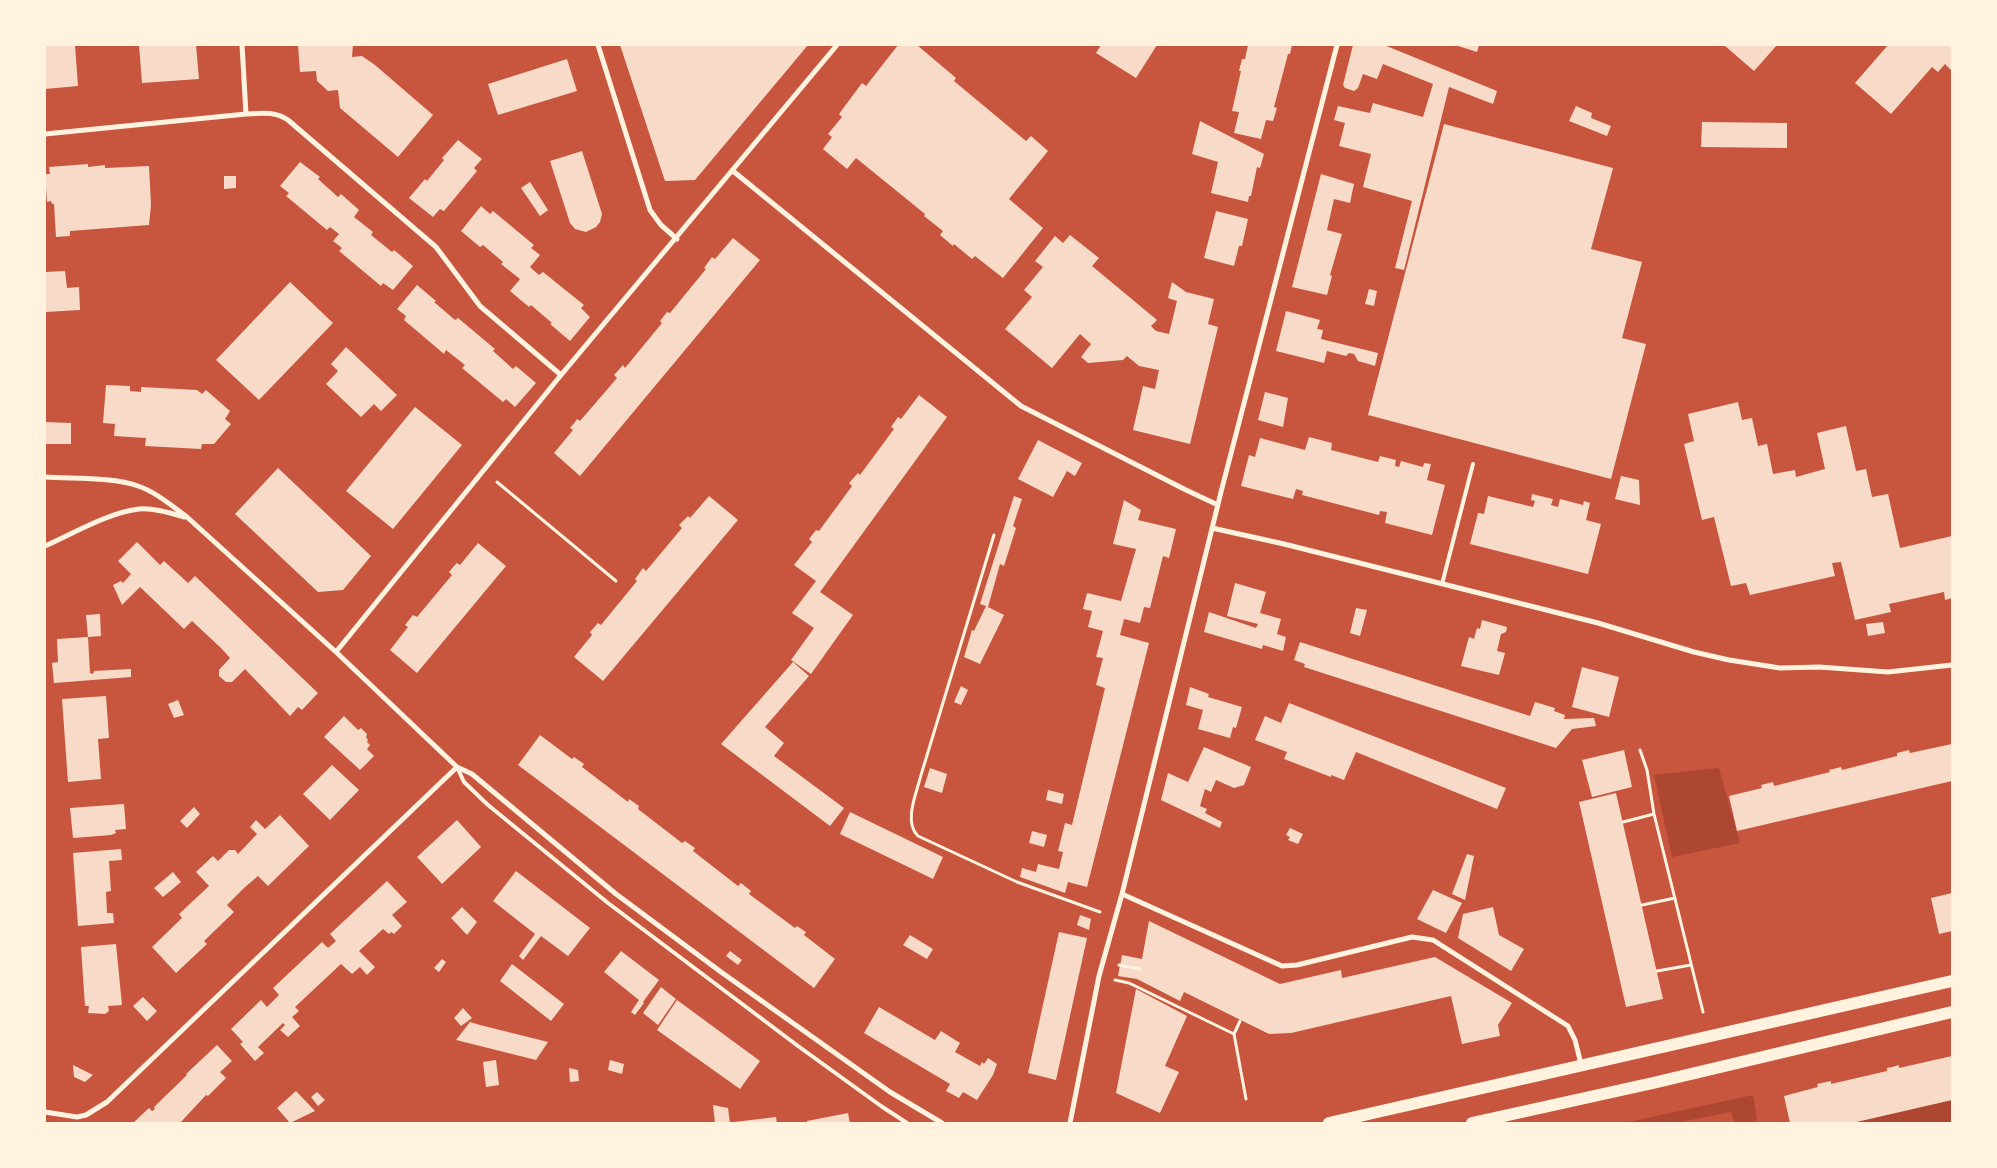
<!DOCTYPE html>
<html>
<head>
<meta charset="utf-8">
<style>
  body { margin:0 }
  #map { position:relative; width:1997px; height:1168px; overflow:hidden; background:#c8553d; font-family:Montserrat,sans-serif }
  canvas { display:block }
  .frame { position:absolute; inset:0; border:46px solid #fff3e0; pointer-events:none }
</style>
</head>
<body>
<div id="map">
<canvas width="1997" height="1168"></canvas>
<div class="frame"></div>
</div>
<script>
const ctx = document.querySelector('canvas').getContext('2d');
ctx.lineJoin = 'round';
function paint(path, color) {
  ctx.fillStyle = color;
  ctx.fill(path, 'evenodd');
}
function stroke(path, color, width, dash) {
  ctx.strokeStyle = color;
  ctx.lineWidth = width;
  ctx.lineCap = dash ? 'butt' : 'round';
  ctx.setLineDash(dash || []);
  ctx.stroke(path);
}
const green = new Path2D(`
  M1719,768L1740,843L1672,857L1654,775Z
  M1753,1095L1757,1119L1752,1123H1735L1731,1112L1676,1123H1624Z
  M1952,1100V1123H1852Z`);
const building = new Path2D(`
  M45,45H75L78,86L45,89Z
  M139,45H196L199,79L142,83Z
  M298,45H353L352,57L362,56L375,65L433,115L398,157L340,108L338,90L328,91L317,81L316,71L300,72Z
  M620,45H808L695,180L665,181Z
  M898,45H917L956,78L954,81L1026,141L1031,136L1048,151L1009,199L1043,228L1003,278L975,256L972,259L954,244L953,246L940,235L943,231L924,216L925,214L856,158L847,169L823,149L832,137L828,134L842,117L839,114L862,83L866,86Z
  M1101,45H1157L1136,78L1096,53Z
  M1248,45H1292L1290,54H1288L1274,107L1277,108L1273,121L1266,120L1261,139L1234,133L1239,112L1232,111L1241,71H1239L1242,59H1245Z
  M1353,45H1384L1497,91L1493,104L1449,87L1404,270L1395,268L1412,201L1363,187L1371,154L1339,146L1345,123L1334,120L1338,106L1370,113L1373,103L1423,117L1433,84L1383,64L1377,79L1363,74L1358,88L1354,91L1345,88L1343,85Z
  M1455,45H1479L1477,52Z
  M1724,45H1777L1754,71Z
  M1888,45H1952V71L1945,64L1938,72L1932,67L1891,114L1855,83Z
  M567,59L577,91L498,115L488,84Z
  M1576,106L1592,113L1591,118L1611,126L1607,136L1569,121Z
  M1200,121L1264,154L1260,168L1257,167L1251,196H1249L1248,202L1211,193L1218,162L1192,154Z
  M1702,122L1787,123V148L1701,147Z
  M1444,124L1613,168L1591,249L1642,262L1622,338L1646,344L1611,479L1368,415Z
  M458,140L482,159L474,168L477,171L444,211L440,209L433,217L409,198L425,179L427,181L444,160L442,158Z
  M582,151L602,214L600,222L596,227L586,232L575,229L570,223L550,161Z
  M300,162L320,177L318,179L338,197L341,194L359,210L354,217L373,232L371,235L392,252L394,250L413,266L393,290L383,283L381,286L339,251L342,248L333,241L339,234L330,227L327,230L286,196L289,193L280,186Z
  M88,164V167L105,165V168L149,166L151,205L149,225L70,231V236L56,237L54,204H52L51,201L47,202L45,174H50L49,167Z
  M1321,174L1354,184L1350,203L1334,199L1327,230L1342,234L1330,275L1332,276L1327,295L1292,287Z
  M224,176H236V188L224,189Z
  M530,182L548,210L540,216L521,188Z
  M481,206L490,214L493,211L534,245L531,248L540,255L530,267L539,275L543,272L584,305L581,308L590,317L570,341L550,324L552,323L531,305L529,307L510,291L520,279L501,264L503,262L483,245L480,247L461,231Z
  M1216,211L1248,219L1242,246H1239L1234,266L1204,258Z
  M1070,235L1099,258L1092,266L1157,320L1151,326L1156,331L1169,334L1177,301L1168,298L1172,282L1186,292L1214,299L1208,324L1218,327L1190,444L1133,430L1143,386L1155,389L1159,370L1139,366L1127,356L1123,360L1088,363L1081,357L1091,344L1080,334L1052,368L1005,329L1032,297L1024,290L1043,267L1035,261L1055,236L1063,243Z
  M733,238L760,260L580,476L554,453L573,430L570,428L575,422L577,419L580,421L617,378L614,375L623,365L625,368L662,323L660,321L667,312L670,313L706,269L704,268L712,257L715,259Z
  M65,271L67,288L79,287L80,310L45,312V272Z
  M290,282L333,323L259,400L216,360Z
  M417,285L436,301L434,302L455,320L458,318L495,349L493,351L513,369L516,366L536,383L515,407L506,399L503,402L462,368L465,365L446,350L444,354L404,320L406,316L397,309Z
  M1369,289L1377,291L1374,306L1365,304Z
  M1286,311L1320,320L1317,329L1323,330L1321,339L1378,353L1375,366L1358,361L1354,354L1349,353L1346,356L1327,351L1324,363L1276,351Z
  M346,347L397,395L381,411L374,404L361,417L326,384L338,371L331,364Z
  M106,385L130,386V391L141,392V387L197,390L202,394L206,390L230,411L225,419L231,424L214,444H202L201,449L145,446L146,438L114,436L115,424L103,423Z
  M1265,392L1288,398L1283,427L1258,420Z
  M919,395L947,417L820,592L853,615L811,674L791,660L814,628L792,613L816,581L794,565L812,542L809,539L816,530L819,531L852,486L849,483L858,473L860,475L894,429L891,427L898,417L901,419Z
  M1738,402L1742,420L1752,418L1758,446L1767,444L1773,474L1795,470L1796,477L1825,469L1817,433L1846,426L1856,471L1866,469L1872,497L1888,494L1900,548L1952,536V598L1945,600L1944,592L1889,604L1891,612L1855,620L1841,562L1832,563L1835,576L1750,595L1746,583L1731,586L1714,517L1702,520L1684,444L1694,441L1688,414Z
  M415,407L462,445L393,529L346,491Z
  M45,422L71,423V444H45Z
  M1309,437L1332,443L1331,450L1378,462L1380,456L1396,460L1395,466L1399,467L1401,461L1423,467L1424,463L1431,464L1427,480L1445,485L1432,535L1385,523L1387,512L1380,511L1379,515L1302,495L1303,491L1296,489L1293,499L1241,486L1249,455L1255,457L1260,438L1305,450Z
  M1038,440L1082,463L1075,476L1067,471L1053,497L1018,479Z
  M278,468L371,556L343,590L318,592L235,514Z
  M1621,476L1639,480L1640,505L1615,499Z
  M1532,494L1553,499L1551,505L1558,507L1560,499L1583,505L1584,501L1590,503L1586,520L1601,524L1588,574L1470,544L1478,513L1484,514L1488,496L1533,507L1535,501L1531,500Z
  M709,496L738,520L603,681L574,657L592,635L590,632L598,623L601,625L637,581L635,579L643,568L646,571L682,528L679,525L688,516L690,518Z
  M1014,496L1022,499L1013,526L1016,528L1004,566L1000,564L988,607L1004,615L980,664L964,657L972,630L974,631L986,606L980,604Z
  M1124,500L1141,510L1138,520L1176,529L1169,558L1163,556L1150,608L1144,607L1140,623L1124,619L1120,635L1149,643L1087,887L1068,882L1065,893L1020,877L1022,868L1036,872L1038,864L1059,869L1063,852L1058,851L1065,823L1072,825L1105,688L1096,685L1103,658L1096,657L1103,631L1088,627L1092,611L1083,609L1087,593L1121,601L1136,549L1113,544Z
  M137,542L160,565L164,561L188,583L195,576L318,693L302,710L298,707L290,716L245,669L232,682H226L219,676V670L230,658L221,648L192,621L184,629L140,587L122,605L113,585L121,581L123,583L131,574L118,561Z
  M478,543L506,566L417,673L390,650L408,627L405,625L413,615L417,617L452,575L449,572L454,566L457,563L460,565Z
  M1235,583L1266,592L1260,613L1281,619L1277,634L1286,637L1283,651L1263,645L1262,649L1204,632L1209,612L1256,628L1258,624L1227,616Z
  M1356,608L1367,610L1360,636L1350,633Z
  M100,614L101,636L88,637L86,615Z
  M1482,620L1507,627L1506,632L1501,634L1497,651L1505,653L1499,675L1461,666L1469,637L1474,639L1477,628L1480,629Z
  M1883,622L1885,633L1868,636L1866,624Z
  M88,637L90,673L93,674L94,671L131,669V677L54,683L52,663L58,662L57,639Z
  M1300,642L1530,716L1535,702L1555,708L1554,711L1565,715L1564,719L1594,718L1596,726L1572,729L1556,748L1304,667L1305,664L1294,660Z
  M793,662L809,676L765,727L784,743L774,756L844,808L830,826L721,744Z
  M1582,667L1619,677L1609,717L1572,707Z
  M961,686L968,690L961,705L954,702Z
  M1190,687L1209,694L1208,697L1242,707L1236,728L1233,727L1230,738L1198,729L1203,710L1186,705Z
  M106,696L109,738L98,739L101,779L68,782L62,699Z
  M178,700L184,715L174,718L168,704Z
  M1289,703L1506,788L1497,809L1356,752L1344,780L1331,775V777L1284,759L1287,752L1255,740L1265,716L1281,723Z
  M344,716L358,730L361,728L367,734L366,737L368,740L367,742L370,745L367,749L374,756L360,770L324,737Z
  M540,735L572,759L574,757L584,764L582,767L628,802L629,799L639,806L638,809L682,843L685,841L695,848L693,851L738,886L741,883L751,891L749,894L795,928L797,926L806,932L804,935L835,959L814,988L518,765Z
  M1952,744V781L1737,831L1729,796L1762,788L1761,785L1773,782L1774,786L1830,772L1829,770L1841,767L1842,770L1897,756V753L1909,750L1910,753Z
  M1204,747L1251,767L1244,785L1234,788L1216,780L1211,792L1205,789L1200,806L1207,809L1205,813L1222,822L1220,828L1161,800L1168,773L1188,782Z
  M1624,750L1632,787L1592,797L1582,760Z
  M332,765L359,790L330,820L303,794Z
  M930,768L947,774L942,793L924,787Z
  M1048,790L1064,794L1062,804L1046,800Z
  M1616,793L1663,999L1626,1007L1579,802Z
  M124,804L126,829L115,830L116,833L111,835L73,838L70,808Z
  M194,807L200,814L187,828L180,821Z
  M850,812L943,857L933,879L840,834Z
  M280,815L309,846L268,886L258,876L244,888L227,905L234,912L204,941L207,944L176,973L152,947L182,918L179,914L209,886L196,872L213,856L218,861L229,850H235L238,854L257,834L250,827L256,820L265,829Z
  M457,820L481,847L442,884L417,857Z
  M1290,828L1303,834L1298,844L1288,840L1290,837L1286,835Z
  M1032,831L1047,835L1044,847L1029,843Z
  M121,849L122,860L109,861L111,891L106,892L107,913H113L114,923L78,926L73,853Z
  M1467,854L1474,856L1465,900L1452,894Z
  M516,871L590,928L568,956L541,936L523,960L519,956L535,934L493,901Z
  M173,872L181,882L163,897L154,888Z
  M387,881L407,902L392,915L402,926L394,934L391,932L389,934L383,929L359,951L375,967L367,975L360,967L352,974L341,964L295,1007L299,1011L292,1017L300,1026L288,1037L280,1030L285,1025L283,1023L258,1047L264,1053L255,1061L240,1044L243,1042L231,1029L261,1000L267,1007L279,995L273,988L322,942L328,948L336,941L330,934Z
  M1433,890L1462,903L1446,933L1417,919Z
  M1952,893V931L1939,934L1931,898Z
  M462,907L477,922L467,935L451,918Z
  M1493,907L1499,935L1524,949L1511,971L1458,938L1463,914Z
  M1080,915L1091,919L1089,930L1077,925Z
  M1149,921L1280,984L1341,970L1342,978L1435,957L1512,1003L1498,1025L1500,1036L1462,1044L1451,996L1291,1033L1269,1034L1184,992L1180,1001L1137,979L1118,976L1122,955L1142,959Z
  M1059,932L1087,938L1056,1080L1028,1073Z
  M910,935L933,949L927,959L903,945Z
  M116,944L122,1005L108,1006L109,1011L105,1014L88,1013L89,1006H85L81,947Z
  M621,951L659,980L643,1002L644,1003L635,1015L631,1012L639,1000L604,972Z
  M730,951L742,960L738,965L726,956Z
  M442,959L446,962L439,972L434,968Z
  M512,964L564,1004L551,1021L500,981Z
  M661,987L676,999L658,1025L643,1013Z
  M1136,989L1187,1016L1165,1066L1179,1072L1160,1113L1116,1093Z
  M143,997L157,1011L147,1021L133,1006Z
  M677,1000L760,1061L740,1089L657,1030Z
  M879,1007L935,1040L941,1031L960,1043L955,1052L980,1066L982,1062L984,1064L988,1058L997,1064L993,1075L977,1100L963,1092L959,1098L946,1091L950,1084L864,1033Z
  M463,1008L472,1018L461,1026L454,1018Z
  M470,1022L480,1025L548,1042L536,1060L456,1040Z
  M217,1045L232,1061L220,1072L226,1078L208,1096L206,1095L180,1123H133L149,1108L152,1111L155,1109L154,1107L187,1075L186,1074Z
  M1952,1056V1100L1852,1123H1790L1784,1096L1818,1087L1817,1084L1831,1081V1084L1887,1071V1068L1892,1067L1899,1065V1068Z
  M496,1060L499,1085L486,1087L483,1062Z
  M610,1060L624,1064L622,1074L608,1070Z
  M73,1065L93,1075L85,1082L74,1077Z
  M569,1068L578,1070L579,1081L570,1082Z
  M296,1091L315,1111L290,1123L277,1108Z
  M317,1092L325,1100L318,1106L311,1097Z
  M713,1105L728,1108L730,1123H715Z
  M848,1113L850,1123H807V1121Z
  M776,1117L777,1123H734V1122Z`);
const path = new Path2D(`
  M497,482L616,581
  M994,535L921,775C917,792 903,822 918,836L1017,882L1100,912
  M1640,750L1647,770L1654,814L1703,1012
  M1623,822L1654,814
  M1642,905L1675,898
  M1119,965L1140,969
  M1657,971L1691,965
  M1115,980L1129,983L1234,1034L1240,1021
  M1234,1034L1246,1099`);
const service = new Path2D(`
  M1442,584L1473,464
  M457,767L464,782L488,805L608,903L798,1046L881,1106L907,1123`);
const minor = new Path2D(`
  M242,45L246,114
  M598,45L650,210L661,225L677,239
  M45,134L246,114C262,113 275,111 288,120L436,247L480,306L561,375
  M733,171L1021,406L1186,490L1218,505
  M45,477C72,479 113,477 138,486C156,492 172,506 187,517L336,652L457,767L472,774L616,894L721,972L890,1092L942,1123
  M1212,528L1284,544L1598,623L1694,652L1729,660L1780,668L1819,667L1888,672L1952,665
  M45,546C72,534 110,512 139,509C154,508 170,513 184,517
  M336,652L561,375L837,45
  M1122,894L1282,966L1297,965L1412,937L1433,940L1568,1026L1575,1040L1581,1064
  M45,1112L77,1117L86,1115L107,1102L457,767
  M1070,1123L1099,976L1122,894L1221,492L1337,45`);
const primary = new Path2D(`
  M1329,1123L1952,981
  M1472,1123L1653,1083L1952,1012`);
paint(green, '#ae4732');
paint(building, '#f7dbc8');
stroke(path, '#fff3e0', 3);
stroke(service, '#fff3e0', 4);
stroke(minor, '#fff3e0', 5);
stroke(primary, '#fff3e0', 12);
</script>
</body>
</html>
